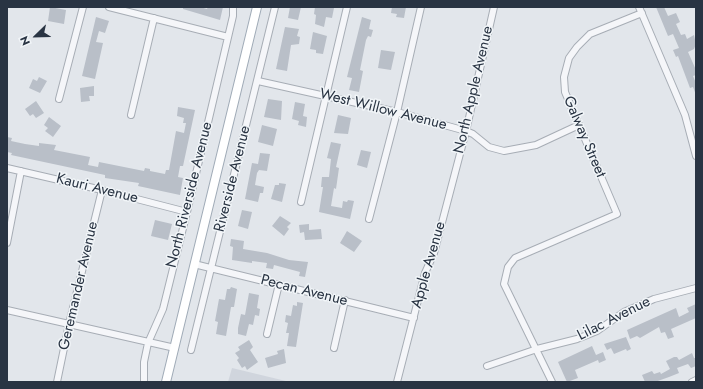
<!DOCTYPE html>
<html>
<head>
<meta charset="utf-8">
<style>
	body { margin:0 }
	#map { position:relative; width:703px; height:389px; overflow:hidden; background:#e2e6eb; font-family:Jost,sans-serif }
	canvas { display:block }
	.frame { position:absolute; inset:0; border:8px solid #293443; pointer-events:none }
	.north { position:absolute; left:16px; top:16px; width:40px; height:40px; -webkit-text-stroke:3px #f1f5f8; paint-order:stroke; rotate:247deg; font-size:11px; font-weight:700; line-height:16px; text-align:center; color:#293443 }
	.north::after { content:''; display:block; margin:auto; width:14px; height:18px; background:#293443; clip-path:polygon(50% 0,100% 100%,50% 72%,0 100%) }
</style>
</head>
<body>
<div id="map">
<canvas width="703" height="389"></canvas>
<div class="frame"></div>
<div class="north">N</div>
</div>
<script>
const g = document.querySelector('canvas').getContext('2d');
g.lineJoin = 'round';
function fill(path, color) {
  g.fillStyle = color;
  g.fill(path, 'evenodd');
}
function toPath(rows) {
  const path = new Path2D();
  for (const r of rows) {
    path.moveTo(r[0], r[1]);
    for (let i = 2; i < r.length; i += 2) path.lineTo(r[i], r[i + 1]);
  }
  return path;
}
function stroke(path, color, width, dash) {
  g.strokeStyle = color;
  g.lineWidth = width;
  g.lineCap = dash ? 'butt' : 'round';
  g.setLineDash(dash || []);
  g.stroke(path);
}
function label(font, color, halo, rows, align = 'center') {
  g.font = font + ' Jost,sans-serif';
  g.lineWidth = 3;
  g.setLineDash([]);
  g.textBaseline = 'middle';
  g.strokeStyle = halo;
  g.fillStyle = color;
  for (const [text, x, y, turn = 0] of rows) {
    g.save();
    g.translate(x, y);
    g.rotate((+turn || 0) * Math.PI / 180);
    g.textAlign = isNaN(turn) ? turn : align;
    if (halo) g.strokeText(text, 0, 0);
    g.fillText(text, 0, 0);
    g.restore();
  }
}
fill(toPath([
	[232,368,290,382,228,382]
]), '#d0d5dd');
fill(toPath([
	[50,7,66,10,64,24,48,21],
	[183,7,200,7,207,9,208,7,223,7,220,20,183,9],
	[290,7,301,7,298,20,288,18],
	[315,7,334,8,332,18,326,17,324,27,315,24,316,15,314,14],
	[392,7,406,7,404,18,396,17,397,14,391,13],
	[656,7,664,7,668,16,676,13,680,22,676,24,681,35,685,34,687,39,694,35,696,44,694,49,688,52,696,70,696,75,693,76,696,83,696,95,693,87,690,88,678,56,676,57,673,50,679,48,673,34,668,36],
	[96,17,109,21,105,33,99,31,96,42,103,43,95,79,82,76],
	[362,17,371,20,369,29,373,30,371,37,368,36,366,40,360,70,363,71,359,92,349,90,352,78,347,77],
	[285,27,299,29,297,36,300,37,299,44,291,45,287,71,276,69],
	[313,32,327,36,323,54,316,53,316,50,310,49],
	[381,50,395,52,391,70,378,68],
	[39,77,47,81,40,93,29,88,33,79,37,81],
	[94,86,94,96,89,96,90,101,81,102,80,88],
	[268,99,282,101,281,120,264,117],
	[36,101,44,113,36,118,33,114,30,116,25,109],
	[295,102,305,104,303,116,307,117,306,127,298,125,299,121,292,119],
	[178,107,195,110,183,166,180,166,178,177,183,178,180,195,138,186,139,183,105,178,105,175,11,155,12,153,7,152,7,137,12,138,11,141,25,144,39,146,39,143,56,145,54,150,90,157,88,165,98,167,99,162,144,171,145,168,150,169,150,171,165,174,166,170,169,170,176,131,184,133,186,123,183,123,184,118,177,116],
	[338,115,351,118,348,134,334,133],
	[49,117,61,126,53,137,45,131,48,128,44,125],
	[262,125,277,129,273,146,258,142],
	[331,142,341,144,336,167,339,168,336,189,334,188,331,206,342,208,343,201,347,202,348,200,354,201,350,219,319,212,323,187,321,187,322,177,329,177,331,159,327,158],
	[361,150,371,152,367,168,357,165],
	[260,153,270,154,267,171,259,170,257,173,255,185,264,187,263,193,260,193,258,202,245,199,252,163,258,164],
	[279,183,286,184,282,202,271,199,275,185,279,185],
	[242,210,252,212,248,229,238,226],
	[280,216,291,223,287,227,289,229,284,236,272,226],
	[155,220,172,224,168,240,151,236],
	[309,224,309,230,321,229,322,239,305,240,304,232,300,233,299,225],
	[347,231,362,241,354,252,340,243],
	[231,239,244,241,243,249,267,253,289,260,308,262,305,277,299,276,300,272,274,265,273,269,266,268,267,263,252,261,252,263,232,260,233,247,230,246],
	[231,287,237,289,234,307,231,307,226,336,216,334,218,322,215,321,219,299,225,300,227,289,230,289],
	[249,293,259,295,257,308,260,309,259,316,255,315,253,325,249,324,246,336,238,334,238,328,241,314,245,315],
	[297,302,303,303,296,347,287,346,289,333,286,333,288,323,285,322,286,315,291,316,293,305,297,306],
	[696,304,696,318,671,329,674,337,668,339,665,332,661,333,659,327,640,338,637,336,630,339,627,330,676,308,679,317,689,312,687,308],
	[626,337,631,349,627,351,626,349,614,354,611,348,607,350,604,344],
	[249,340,253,347,250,350,258,362,247,370,245,366,242,368,237,360,239,358,235,353,240,350,238,347],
	[592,346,596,355,603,352,606,360,599,363,598,360,575,370,578,378,567,382,558,362],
	[284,349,286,363,268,368,265,358,278,354,277,351],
	[692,353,694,358,696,358,696,366,691,368,688,364,677,368,679,373,669,377,655,382,645,382,642,375,652,371,654,374,660,372,661,374,670,369,666,361,674,357,677,357,679,360]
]), '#b9bfc8');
const minor = toPath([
	[109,7,228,37],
	[639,7,685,115,696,156],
	[258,81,397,112,466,131,473,134,489,147,504,151,536,145,579,125],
	[59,99,83,7],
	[131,115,154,18],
	[7,168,102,190,187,212],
	[301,202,347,7],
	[369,219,397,112,421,7],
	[7,243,21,171],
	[194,264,414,318],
	[7,310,175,348],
	[267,334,279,284],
	[334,348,345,300],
	[191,350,275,7],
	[487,366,537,349,577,339,597,331,624,312,654,299,696,288],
	[57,382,69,324,102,190],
	[144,382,144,362,148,343,163,309,187,212,233,16,233,7],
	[397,382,425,273,434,253,466,131,494,7],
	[552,382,504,284,508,267,515,258,617,214,565,92,564,77,569,58,577,47,590,34,642,13],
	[692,382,696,380]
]);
const major = toPath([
	[166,382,257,7]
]);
stroke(minor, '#a7adb5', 8);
stroke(major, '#a0abb7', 10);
stroke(minor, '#f5f6f9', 6);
stroke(major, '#fff', 8);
label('15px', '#293443', '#f1f5f8', [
	["North Apple Avenue",474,90,-77],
	["West Willow Avenue",383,110,14],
	["Galway Street",584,137,67],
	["Riverside Avenue",233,179,-76],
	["Kauri Avenue",97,189,14],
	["North Riverside Avenue",190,195,-76],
	["Apple Avenue",429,265,-74],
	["Geremander Avenue",79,286,-77],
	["Pecan Avenue",304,291,14],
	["Lilac Avenue",614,319,-27]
]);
</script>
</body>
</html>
